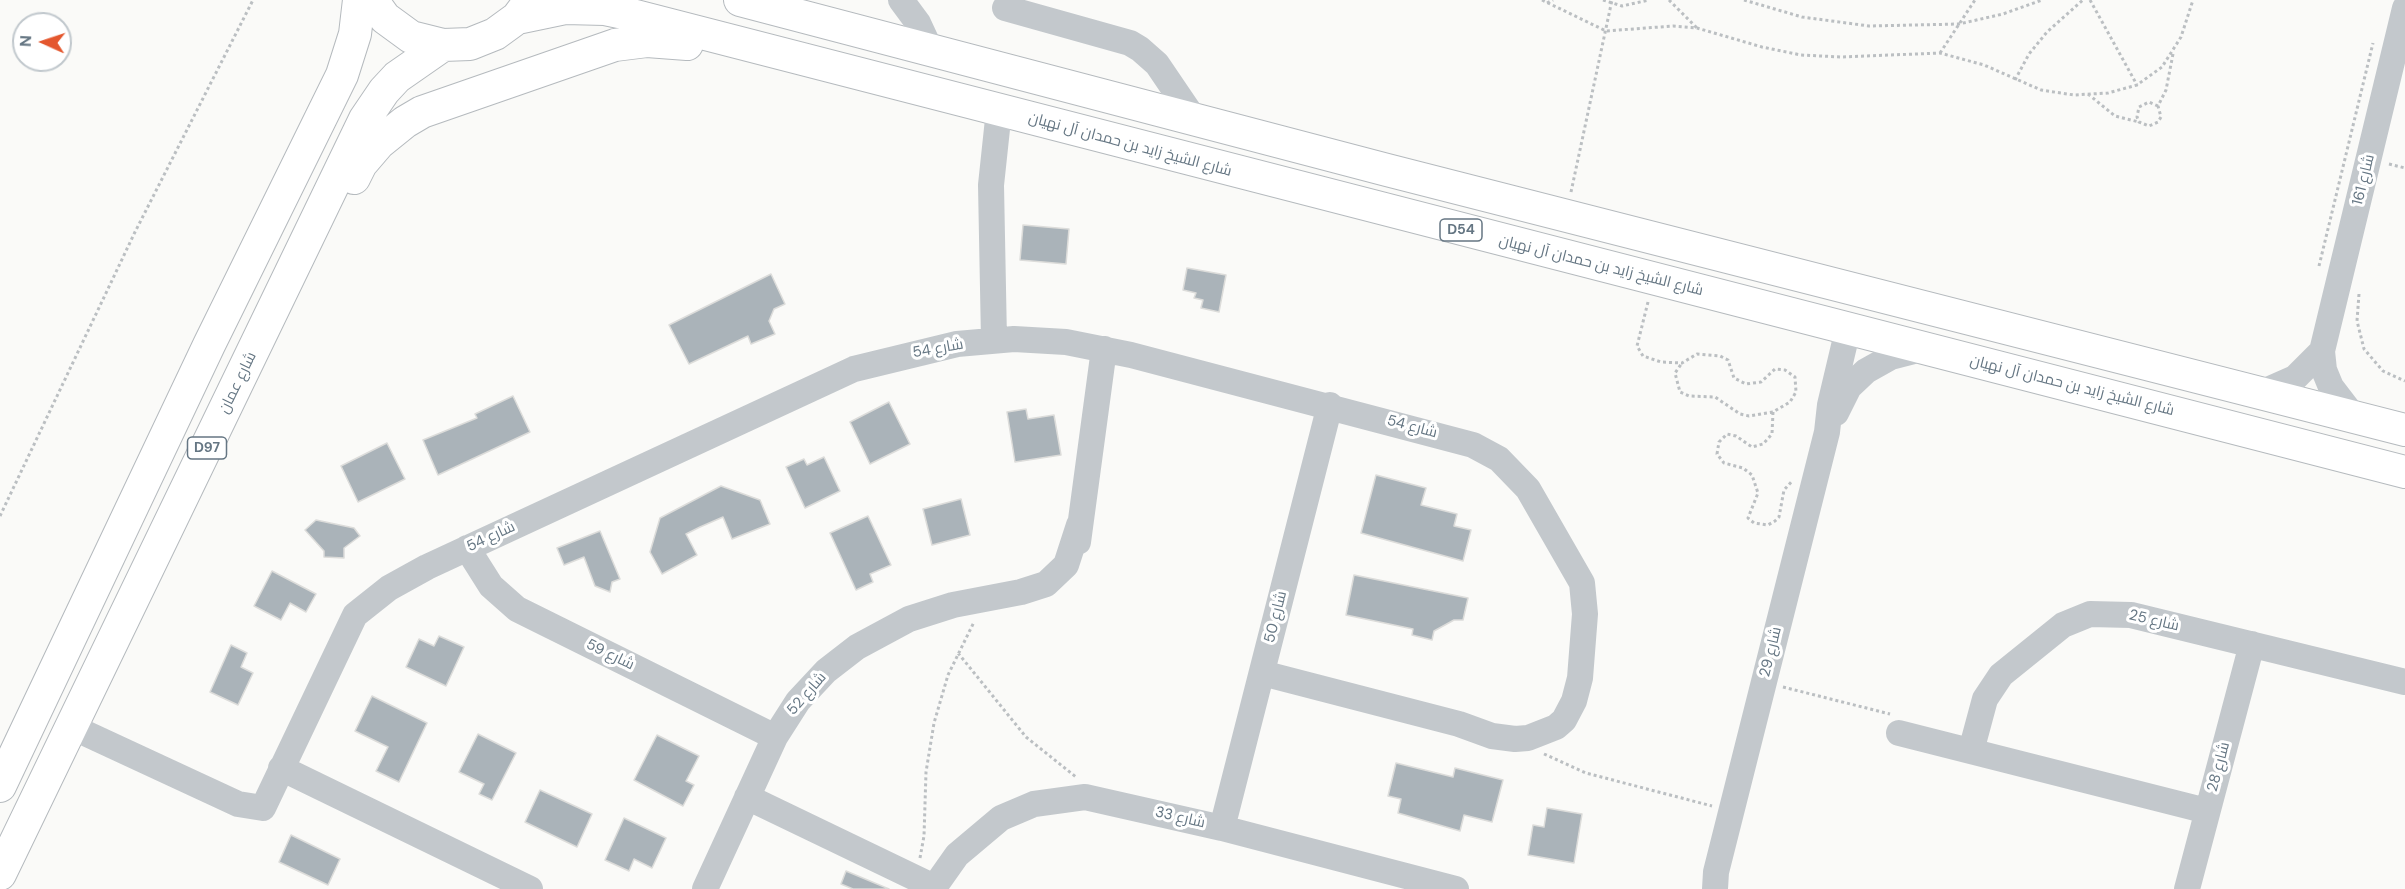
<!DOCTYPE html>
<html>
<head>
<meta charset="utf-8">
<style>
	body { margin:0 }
	#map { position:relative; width:2405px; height:889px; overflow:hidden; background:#fafaf8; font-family:"DM Sans",sans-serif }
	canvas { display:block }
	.north { position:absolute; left:12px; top:12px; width:60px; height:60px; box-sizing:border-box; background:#fff; border:2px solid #c1c8cd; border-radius:50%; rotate:273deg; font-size:16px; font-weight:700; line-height:24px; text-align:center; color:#657683 }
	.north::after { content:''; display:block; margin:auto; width:21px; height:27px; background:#e4572e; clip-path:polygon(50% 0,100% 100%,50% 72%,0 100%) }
</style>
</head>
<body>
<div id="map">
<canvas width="2405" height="889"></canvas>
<div class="north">N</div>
</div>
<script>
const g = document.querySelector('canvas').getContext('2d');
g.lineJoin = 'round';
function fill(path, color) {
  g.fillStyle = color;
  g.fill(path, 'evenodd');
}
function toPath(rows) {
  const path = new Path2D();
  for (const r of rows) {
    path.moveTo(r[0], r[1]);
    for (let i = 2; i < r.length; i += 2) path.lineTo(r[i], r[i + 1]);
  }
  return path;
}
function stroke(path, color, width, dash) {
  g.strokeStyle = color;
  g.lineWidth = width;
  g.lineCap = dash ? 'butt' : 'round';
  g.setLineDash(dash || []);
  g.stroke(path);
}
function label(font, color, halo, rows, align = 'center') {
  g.font = font + ' "DM Sans",Cairo,sans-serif';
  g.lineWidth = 6;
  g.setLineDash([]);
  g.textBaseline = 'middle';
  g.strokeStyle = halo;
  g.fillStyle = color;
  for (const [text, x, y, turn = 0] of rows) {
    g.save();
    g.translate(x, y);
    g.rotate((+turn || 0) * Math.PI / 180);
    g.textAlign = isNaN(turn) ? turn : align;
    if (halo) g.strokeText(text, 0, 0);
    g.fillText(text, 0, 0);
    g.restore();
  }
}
const building = toPath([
	[1023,225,1069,229,1066,264,1020,260,1023,225],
	[1187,268,1226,275,1219,312,1201,308,1203,300,1194,298,1196,293,1183,290,1187,268],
	[771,274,785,304,774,309,769,321,775,334,751,344,748,336,689,364,669,325,771,274],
	[513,396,530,432,438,475,423,440,477,418,475,414,513,396],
	[889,402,910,444,870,464,850,422,889,402],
	[1026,409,1028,419,1054,415,1061,455,1015,462,1007,412,1026,409],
	[387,443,405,479,358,502,341,466,387,443],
	[824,457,840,491,805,508,786,467,804,459,807,465,824,457],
	[1376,475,1426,488,1421,505,1457,514,1454,526,1471,530,1463,561,1361,533,1376,475],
	[721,486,760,500,770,524,732,539,723,517,700,527,686,534,697,555,662,574,650,552,660,518,721,486],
	[961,499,970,535,932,545,923,509,961,499],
	[868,516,891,565,870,574,873,582,856,590,830,533,868,516],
	[316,520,354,528,360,536,344,548,344,558,324,557,324,551,305,530,316,520],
	[600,531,620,579,612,582,610,592,595,586,584,557,564,565,557,548,600,531],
	[272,571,316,594,306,612,290,603,281,620,254,606,272,571],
	[1354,575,1468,598,1463,620,1454,620,1434,631,1432,640,1412,635,1413,629,1346,615,1354,575],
	[439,636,464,647,446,686,406,667,419,639,434,646,439,636],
	[231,645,247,653,241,667,253,673,238,705,210,692,231,645],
	[372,696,427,723,399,782,376,771,388,747,355,731,372,696],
	[478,734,516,753,492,800,479,794,484,784,459,772,478,734],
	[657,735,699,756,686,781,694,785,683,806,634,780,657,735],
	[1396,763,1453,777,1455,768,1503,780,1492,822,1464,815,1460,831,1398,813,1401,799,1388,796,1396,763],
	[540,790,592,814,577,847,525,822,540,790],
	[1547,808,1582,814,1574,863,1528,855,1533,825,1544,827,1547,808],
	[624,818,666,838,652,868,634,859,629,871,605,860,624,818],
	[291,835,340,859,328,885,279,862,291,835],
	[846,871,889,889,853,889,841,884,846,871]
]);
fill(building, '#aab3b9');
stroke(building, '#dcdcda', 1.5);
const major = toPath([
	[372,0,385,18,411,37,443,45,470,44,495,34,517,18,529,2],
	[740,0,1387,170,2405,430],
	[517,18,565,8,605,9,624,13,2405,472],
	[354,178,361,164,379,143,405,122,422,112,615,45,647,41,687,44],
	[0,786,209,345,342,75,355,34,359,0],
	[0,874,365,119,384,91,397,77,443,45]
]);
stroke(major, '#b5babe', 34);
stroke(toPath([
	[1542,0,1606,31,1673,26,1697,28,1762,47,1801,55,1841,57,1940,53,1984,65,2041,90,2074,95,2108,93,2137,85,2162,67,2181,37,2193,0],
	[1603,0,1622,6,1649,0],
	[1669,0,1697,28],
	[1744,0,1802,17,1869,26,1959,24,2003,14,2042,0],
	[2090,0,2137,85],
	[1547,3,1553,0],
	[1940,53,1975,0],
	[2015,80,2029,54,2047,32,2083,0],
	[2088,94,2115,116,2139,122],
	[2158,106,2149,102,2139,107,2137,117,2139,122,2149,126,2158,122,2161,117,2158,106,2166,90,2173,54],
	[2389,164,2405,168],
	[1571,192,1612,0],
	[2319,266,2373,43],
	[2359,294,2357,321,2364,349,2383,371,2405,381],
	[1648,302,1637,346,1643,356,1661,362,1682,363,1697,354,1720,356,1728,360,1734,378,1746,384,1761,382,1775,369,1785,370,1795,377,1796,392,1790,402,1773,412,1749,416,1740,414,1715,397,1689,396,1680,392,1675,373,1682,363],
	[1773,412,1772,434,1763,444,1752,447,1736,436,1727,434,1719,442,1717,454,1724,463,1743,468,1752,475,1758,493,1748,518,1754,523,1768,525,1775,521,1779,517,1784,490,1793,480],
	[0,516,135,232,253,0],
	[958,653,1026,737,1076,777],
	[1783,687,1890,714],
	[1544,754,1586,773,1712,806],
	[920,858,924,836,926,772,934,723,948,675,974,622]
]), '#bbbfc2', 3, [3, 3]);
stroke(toPath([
	[901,0,918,23,931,51],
	[1005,8,1130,43,1140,49,1157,64,1195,120],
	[994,340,991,185,999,110],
	[2261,393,2295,378,2322,351],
	[1836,413,1849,387,1866,371,1891,357,1926,348],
	[2354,417,2331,387,2324,370,2322,351,2405,8],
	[1078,542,1104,349],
	[467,548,491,586,517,609,775,737],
	[72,727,238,804,263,808,355,615,389,588,427,567,854,369,957,344,1014,339,1066,342,1131,355,1473,445,1499,459,1528,489,1582,583,1585,614,1580,678,1574,701,1564,720,1556,727,1528,738,1515,739,1492,736,1459,724,1262,673],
	[1899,733,2207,811],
	[1971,751,1985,699,2001,675,2063,625,2090,614,2131,615,2405,682],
	[281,768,530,889],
	[747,797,934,887],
	[1222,828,1330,405],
	[705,889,775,737,798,701,826,671,857,647,909,619,953,605,1021,592,1046,584,1066,565,1079,525],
	[933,889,957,855,1001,818,1034,804,1085,797,1222,828,1456,889],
	[1715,889,1716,872,1827,432,1830,405,1848,329],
	[2187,889,2252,644]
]), '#c3c8cc', 26);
stroke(major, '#fff', 32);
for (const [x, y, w] of [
	[1461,230,42],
	[207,448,39]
]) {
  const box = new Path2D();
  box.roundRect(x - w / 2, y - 11, w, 22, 4.5);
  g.fillStyle = '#fff';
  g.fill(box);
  stroke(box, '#657683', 1.5);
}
label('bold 14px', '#657683', null, [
	["D54",1461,230],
	["D97",207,448]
]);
label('15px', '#657683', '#fff', [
	["شارع الشيخ زايد بن حمدان آل نهيان",1130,145,15],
	["شارع 161",2364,180,-76],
	["شارع الشيخ زايد بن حمدان آل نهيان",1601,266,14],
	["شارع 54",938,349,-10],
	["شارع عمان",238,383,-64],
	["شارع الشيخ زايد بن حمدان آل نهيان",2072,386,14],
	["شارع 54",1412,427,15],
	["شارع 54",491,537,-25],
	["شارع 50",1276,617,-76],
	["شارع 25",2154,621,13],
	["شارع 29",1771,652,-76],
	["شارع 59",610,655,26],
	["شارع 52",807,694,-49],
	["شارع 28",2219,767,-75],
	["شارع 33",1180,818,13]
]);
</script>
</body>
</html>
